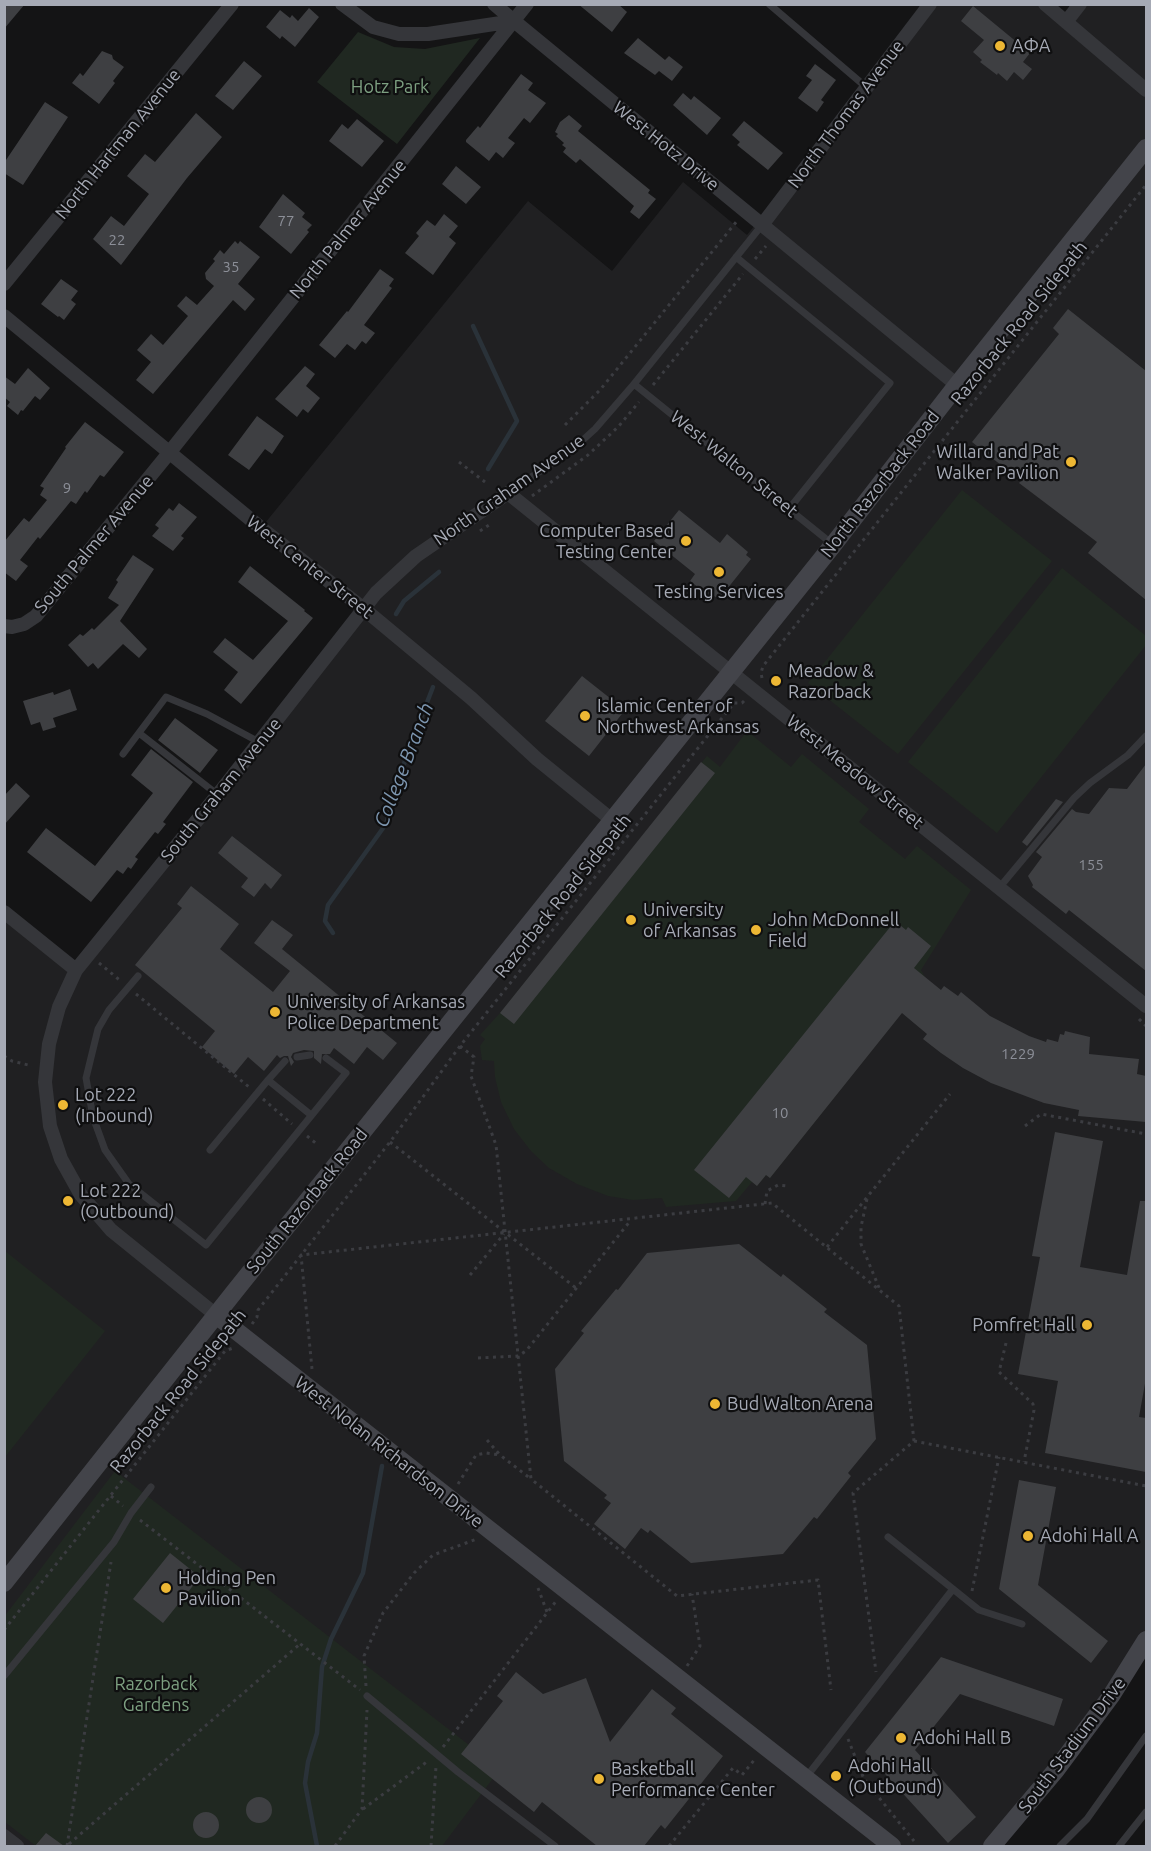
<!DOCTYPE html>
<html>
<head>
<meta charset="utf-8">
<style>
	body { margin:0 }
	#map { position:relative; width:1151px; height:1851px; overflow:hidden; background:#141415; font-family:Ubuntu,sans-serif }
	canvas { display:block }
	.frame { position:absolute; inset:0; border:6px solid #a6aab5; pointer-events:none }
</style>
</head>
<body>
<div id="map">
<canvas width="1151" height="1851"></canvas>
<div class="frame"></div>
</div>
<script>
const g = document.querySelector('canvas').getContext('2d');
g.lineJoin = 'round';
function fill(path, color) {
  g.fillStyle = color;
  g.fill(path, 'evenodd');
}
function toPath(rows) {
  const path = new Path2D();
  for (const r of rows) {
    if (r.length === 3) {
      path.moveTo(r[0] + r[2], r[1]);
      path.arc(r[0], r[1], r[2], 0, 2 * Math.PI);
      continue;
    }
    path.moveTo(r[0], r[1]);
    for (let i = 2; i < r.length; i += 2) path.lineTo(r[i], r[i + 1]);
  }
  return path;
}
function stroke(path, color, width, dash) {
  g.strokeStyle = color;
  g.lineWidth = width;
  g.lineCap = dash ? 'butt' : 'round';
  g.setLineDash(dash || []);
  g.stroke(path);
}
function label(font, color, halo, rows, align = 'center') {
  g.font = font + ' Ubuntu,sans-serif';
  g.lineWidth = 4.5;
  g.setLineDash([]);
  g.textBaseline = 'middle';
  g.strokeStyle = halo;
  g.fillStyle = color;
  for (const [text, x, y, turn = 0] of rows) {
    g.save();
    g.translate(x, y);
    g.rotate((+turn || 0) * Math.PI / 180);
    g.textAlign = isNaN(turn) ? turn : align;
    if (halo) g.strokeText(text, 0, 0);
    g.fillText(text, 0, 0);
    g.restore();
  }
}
fill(toPath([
	[930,5,1045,5,1066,22,1080,5,1146,5,1146,1640,992,1846,5,1846,4,912,75,969,364,610,261,528,528,201,612,271,683,182,747,235]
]), '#202022');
fill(toPath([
	[358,32,394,47,425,49,480,38,397,144,317,82],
	[962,490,1052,561,898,754,808,683],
	[1062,568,1146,636,1146,645,997,833,908,762],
	[747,731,791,767,802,754,869,809,859,822,905,859,917,846,971,890,921,970,925,977,919,991,770,1178,766,1175,757,1186,752,1182,736,1201,666,1207,662,1198,633,1200,608,1196,577,1184,549,1168,531,1151,514,1129,501,1102,495,1077,494,1061,482,1060,480,1046,485,1039,480,1035,500,1013,707,756,720,767],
	[5,1251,105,1331,5,1457],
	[115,1471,500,1769,442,1846,36,1846,5,1822,4,1617]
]), '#202821');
stroke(toPath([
	[473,326,517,421,488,469],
	[396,614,404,601,439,572],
	[333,933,325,921,328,905,386,824,407,754,433,687],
	[317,1846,305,1783,308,1762,317,1733,322,1667,331,1639,363,1573,382,1466]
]), '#2a3239', 4.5);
fill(toPath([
	[4,4,25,4,4,29],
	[578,4,618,4,627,12,612,32],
	[973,6,1030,53,1023,62,1032,69,1023,80,1014,72,1007,81,998,73,997,75,980,62,982,60,973,52,984,40,961,21],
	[309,8,319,17,295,47,282,36,280,39,266,27,280,10,290,18,292,15,298,21],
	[638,38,665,60,669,56,683,67,672,81,659,71,655,75,624,53],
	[102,51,112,55,113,59,124,67,113,81,115,83,99,104,72,83,80,73,83,76],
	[244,61,262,76,233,110,215,96],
	[815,64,836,80,821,100,824,102,817,112,798,98,812,80,806,76],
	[521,74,533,83,528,90,546,103,530,123,524,118,508,138,515,143,503,158,496,152,489,161,466,142,466,140,478,126,480,128],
	[683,93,691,100,694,96,721,118,707,135,673,105],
	[45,102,68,117,23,185,4,173,4,163],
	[196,113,222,137,187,178,121,265,93,239,111,216,124,226,149,194,127,176,145,154,155,162],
	[569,115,582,126,578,131,650,190,648,193,656,199,639,219,630,212,634,206,580,159,576,163,563,152,566,148,562,145,564,143,556,136,558,134,555,132,560,122],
	[357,119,384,141,362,167,329,141,342,124,348,129],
	[744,121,783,153,768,170,737,145,740,142,732,135],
	[456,166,481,187,466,204,442,184],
	[283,194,305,213,302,217,312,225,307,230,309,232,291,254,259,227],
	[444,214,458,226,449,237,456,243,433,275,405,253,419,236,416,233,427,220,435,226],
	[235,241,238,244,240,241,260,257,238,284,255,299,245,311,233,300,153,394,136,380,151,362,137,350,151,334,163,345,188,316,177,306,186,296,197,305,214,286,206,279,205,273,215,261,213,259,220,250,224,254],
	[380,269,394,279,389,286,392,288,364,325,375,333,366,344,362,341,355,350,347,344,335,358,319,345,347,311,348,312],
	[61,279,78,291,71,300,76,304,64,320,59,316,58,317,41,304],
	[1068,309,1146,371,1146,600,1088,553,1097,542,1019,483,1021,481,972,442,1059,334,1053,328],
	[305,366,315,374,306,386,320,398,308,413,303,409,297,417,275,399],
	[28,368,50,388,40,400,35,396,23,411,21,410,18,415,7,406,10,402,4,397,4,376,15,384],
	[257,416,284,436,272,454,265,449,249,470,228,455],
	[85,422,124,452,104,477,100,475,87,493,85,491,76,504,71,501,40,539,38,537,20,560,28,566,16,581,4,572,4,542,24,518,29,522,47,500,40,495,44,488,40,486,66,448,65,447],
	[179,503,197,517,181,536,184,538,173,551,152,536,159,528,155,525,169,508,173,511],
	[679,510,720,543,727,534,748,552,746,555,751,559,719,599,714,596,712,598,690,581,695,574,654,541],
	[133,555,154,569,120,621,147,649,139,658,123,644,98,669,93,663,88,667,68,645,80,634,83,636,92,628,94,630,119,605,108,598,118,582,116,580],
	[250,566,305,610,304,611,313,618,241,704,224,690,238,672,213,652,225,638,253,660,288,621,238,582],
	[582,676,625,710,589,756,545,721],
	[70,689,77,710,53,718,56,727,43,731,40,722,31,725,23,701,53,692,54,695],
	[175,718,218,750,200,773,158,740],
	[151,749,193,782,163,822,166,824,158,834,155,832,135,857,138,859,131,869,128,867,123,874,117,870,91,902,27,852,46,828,95,866,153,793,131,775],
	[701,762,715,773,514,1024,500,1013],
	[1146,764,1146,971,1069,910,1066,914,1032,887,1033,885,1028,876,1042,857,1036,852,1072,809,1076,812,1089,814,1109,788,1127,789],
	[16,783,30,796,4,825,4,796],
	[1056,799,1063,802,1027,846,1022,842],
	[232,836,282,875,271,889,265,883,254,897,241,887,248,878,218,853],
	[191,886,239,924,220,949,273,992,290,971,254,943,272,920,293,935,282,949,397,1043,383,1060,367,1047,354,1064,334,1048,330,1054,322,1054,321,1064,314,1058,314,1051,304,1050,293,1053,291,1057,294,1062,291,1066,288,1056,284,1056,280,1058,277,1055,264,1071,248,1057,234,1074,202,1047,215,1031,135,965,182,908,177,904],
	[895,921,906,930,908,927,931,946,914,968,941,990,944,986,958,996,961,992,990,1016,1029,1036,1046,1042,1047,1039,1058,1042,1060,1034,1064,1035,1065,1031,1090,1037,1089,1054,1139,1059,1137,1074,1146,1076,1146,1122,1078,1116,1079,1110,1044,1103,991,1083,963,1068,941,1053,923,1039,927,1034,902,1013,770,1178,766,1175,757,1186,746,1177,729,1198,694,1170],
	[1055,1132,1103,1141,1080,1267,1127,1275,1140,1201,1146,1201,1146,1378,1139,1417,1146,1418,1146,1472,1045,1453,1058,1381,1018,1374,1040,1257,1032,1256],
	[739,1244,781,1277,783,1274,827,1309,824,1312,867,1345,876,1439,848,1473,851,1476,817,1519,814,1517,783,1554,691,1563,650,1530,648,1533,641,1528,625,1549,594,1524,611,1503,604,1498,607,1495,564,1461,555,1369,584,1333,581,1331,616,1289,618,1290,647,1253],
	[1019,1480,1056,1487,1038,1585,1108,1641,1091,1663,999,1589],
	[170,1553,200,1577,163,1623,133,1599],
	[941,1657,1063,1699,1054,1726,960,1694,915,1750,976,1817,948,1843,865,1752],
	[516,1672,543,1694,586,1678,610,1742,652,1689,676,1708,671,1714,723,1756,665,1829,661,1825,644,1846,597,1846,542,1802,534,1812,461,1754,503,1701,497,1696],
	[259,1810,13],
	[206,1825,13],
	[46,1833,64,1846,35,1846]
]), '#3e3f42');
stroke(toPath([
	[755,259,766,246],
	[653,385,743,274],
	[565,425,600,390,737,221],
	[459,462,485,482],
	[532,496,588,455,618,427,639,402],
	[480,531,492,523],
	[762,678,761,673,763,666,1146,185],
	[99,963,122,982],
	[136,994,249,1087],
	[1139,1019,1146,1026],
	[460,1046,474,1057,471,1076,496,1145,531,1479,677,1596,818,1580,831,1690],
	[4,1056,12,1061,32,1066],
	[263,1099,292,1124],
	[1025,1126,1041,1114,1146,1134],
	[307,1136,318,1145],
	[390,1142,576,1288],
	[867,1199,861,1227,861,1244,880,1290],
	[765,1204,767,1191,778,1185,788,1186],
	[827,1247,950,1094],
	[470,1275,504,1234],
	[252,1324,257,1317,258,1310,390,1142,460,1046,734,703,742,703,745,700],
	[1006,1343,999,1372,1033,1404,1034,1410,1024,1462],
	[478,1358,518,1356,526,1351,631,1220],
	[312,1369,301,1255,772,1203,899,1306,914,1441,853,1493,876,1672],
	[487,1440,500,1455,531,1479],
	[914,1441,1146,1486],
	[458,1484,476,1455,486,1453,500,1455],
	[111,1496,123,1506],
	[140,1520,360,1690],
	[538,1588,547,1612],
	[972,1591,999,1457],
	[4,1630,225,1351,233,1348],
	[687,1666,700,1646,692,1594],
	[366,1686,364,1656,383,1613,414,1573,433,1555,477,1539],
	[848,1739,864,1779,914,1841],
	[443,1747,557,1600],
	[363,1809,428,1761],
	[69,1844,300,1644],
	[67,1846,111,1562],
	[335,1846,362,1809,367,1710],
	[431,1846,436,1766],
	[669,1846,733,1768,742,1775,755,1759]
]), '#3b3c41', 3, [3, 4.5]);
stroke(toPath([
	[769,4,866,87],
	[736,257,890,383,789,509],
	[634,384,831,543],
	[508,493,574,448,595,429,634,384,762,225],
	[139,733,218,795],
	[123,754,166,697,207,714,259,742],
	[999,888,1074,798,1090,783,1128,755,1146,736],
	[138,976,109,1010,98,1029,86,1078,93,1117,105,1150,129,1184,206,1245,346,1073,326,1058],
	[297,1057,310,1055],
	[268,1080,285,1061],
	[210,1150,268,1080,311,1115],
	[953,1589,979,1610,1022,1624],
	[4,1676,114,1542,131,1513,151,1487],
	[367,1696,458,1772,555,1846],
	[807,1776,953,1589,888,1537],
	[1060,1846,1087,1819,1146,1736],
	[1119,1846,1146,1812]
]), '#35363a', 7);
stroke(toPath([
	[342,4,373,27,399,34,428,34,514,21,957,385],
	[494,4,514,21],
	[1045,4,1146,90],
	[1066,22,1080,4],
	[762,225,930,4],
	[4,284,232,4],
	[4,316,261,528,364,609,471,698,537,759,612,820],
	[4,626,12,627,24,624,36,616,169,453,527,4],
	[4,912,76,970],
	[216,1315,111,1230,81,1195,61,1159,50,1126,45,1082,49,1044,59,1007,76,970,224,787,376,593,416,556,508,493,1146,1006],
	[4,1836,17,1846]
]), '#35363a', 14);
stroke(toPath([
	[216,1315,892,1846],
	[4,1583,235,1291,833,545,957,385,1146,148],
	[992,1846,1056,1770,1111,1696,1146,1640]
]), '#43444a', 18);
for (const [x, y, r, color] of [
	[1000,46,6,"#edb734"],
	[1071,462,6,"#edb734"],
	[686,541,6,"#edb734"],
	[719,572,6,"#edb734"],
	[776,681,6,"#edb734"],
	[585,716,6,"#edb734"],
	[631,920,6,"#edb734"],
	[756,930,6,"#edb734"],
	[275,1012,6,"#edb734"],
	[63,1105,6,"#edb734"],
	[68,1201,6,"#edb734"],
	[1087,1325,6,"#edb734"],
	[715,1404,6,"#edb734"],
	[1028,1536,6,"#edb734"],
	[166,1588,6,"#edb734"],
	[901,1738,6,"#edb734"],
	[836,1776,6,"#edb734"],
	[599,1779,6,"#edb734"]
]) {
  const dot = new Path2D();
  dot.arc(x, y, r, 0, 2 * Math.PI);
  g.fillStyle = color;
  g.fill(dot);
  stroke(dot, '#0f0f10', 2);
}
label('15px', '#8c8f98', null, [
	["77",286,221],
	["22",117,240],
	["35",231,267],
	["9",67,488],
	["155",1091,865],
	["1229",1018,1054],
	["10",780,1113]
]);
label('18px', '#a6aab5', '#0f0f10', [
	["ΑΦΑ",1012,46],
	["Willard and Pat",1059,452,"right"],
	["Walker Pavilion",1059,473,"right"],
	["Computer Based",674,531,"right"],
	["Testing Center",674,552,"right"],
	["Testing Services",719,592,"center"],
	["Meadow &",788,671],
	["Razorback",788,692],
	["Islamic Center of",597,706],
	["Northwest Arkansas",597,727],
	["University",643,910],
	["of Arkansas",643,931],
	["John McDonnell",768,920],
	["Field",768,941],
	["University of Arkansas",287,1002],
	["Police Department",287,1023],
	["Lot 222",75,1095],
	["(Inbound)",75,1116],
	["Lot 222",80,1191],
	["(Outbound)",80,1212],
	["Pomfret Hall",1075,1325,"right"],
	["Bud Walton Arena",727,1404],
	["Adohi Hall A",1040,1536],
	["Holding Pen",178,1578],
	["Pavilion",178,1599],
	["Adohi Hall B",913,1738],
	["Adohi Hall",848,1766],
	["(Outbound)",848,1787],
	["Basketball",611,1769],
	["Performance Center",611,1790]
], 'left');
label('18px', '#7da081', '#0f0f10', [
	["Hotz Park",390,87],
	["Razorback",156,1684],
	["Gardens",156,1705]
]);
label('18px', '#a6aab5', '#0f0f10', [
	["North Thomas Avenue",846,114,-53],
	["North Hartman Avenue",118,144,-51],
	["West Hotz Drive",666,146,39],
	["North Palmer Avenue",348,229,-51],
	["Razorback Road Sidepath",1019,323,-51],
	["West Walton Street",734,464,39],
	["North Razorback Road",880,484,-52],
	["North Graham Avenue",509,490,-35],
	["South Palmer Avenue",94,544,-50],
	["West Center Street",310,567,38],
	["West Meadow Street",855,772,39],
	["South Graham Avenue",221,790,-51],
	["Razorback Road Sidepath",563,896,-51],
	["South Razorback Road",307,1201,-51],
	["Razorback Road Sidepath",178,1391,-51],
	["West Nolan Richardson Drive",389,1452,38],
	["South Stadium Drive",1072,1745,-53]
]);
label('italic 20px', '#7d96b0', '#0f0f10', [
	["College Branch",404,765,-69]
]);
</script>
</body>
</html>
